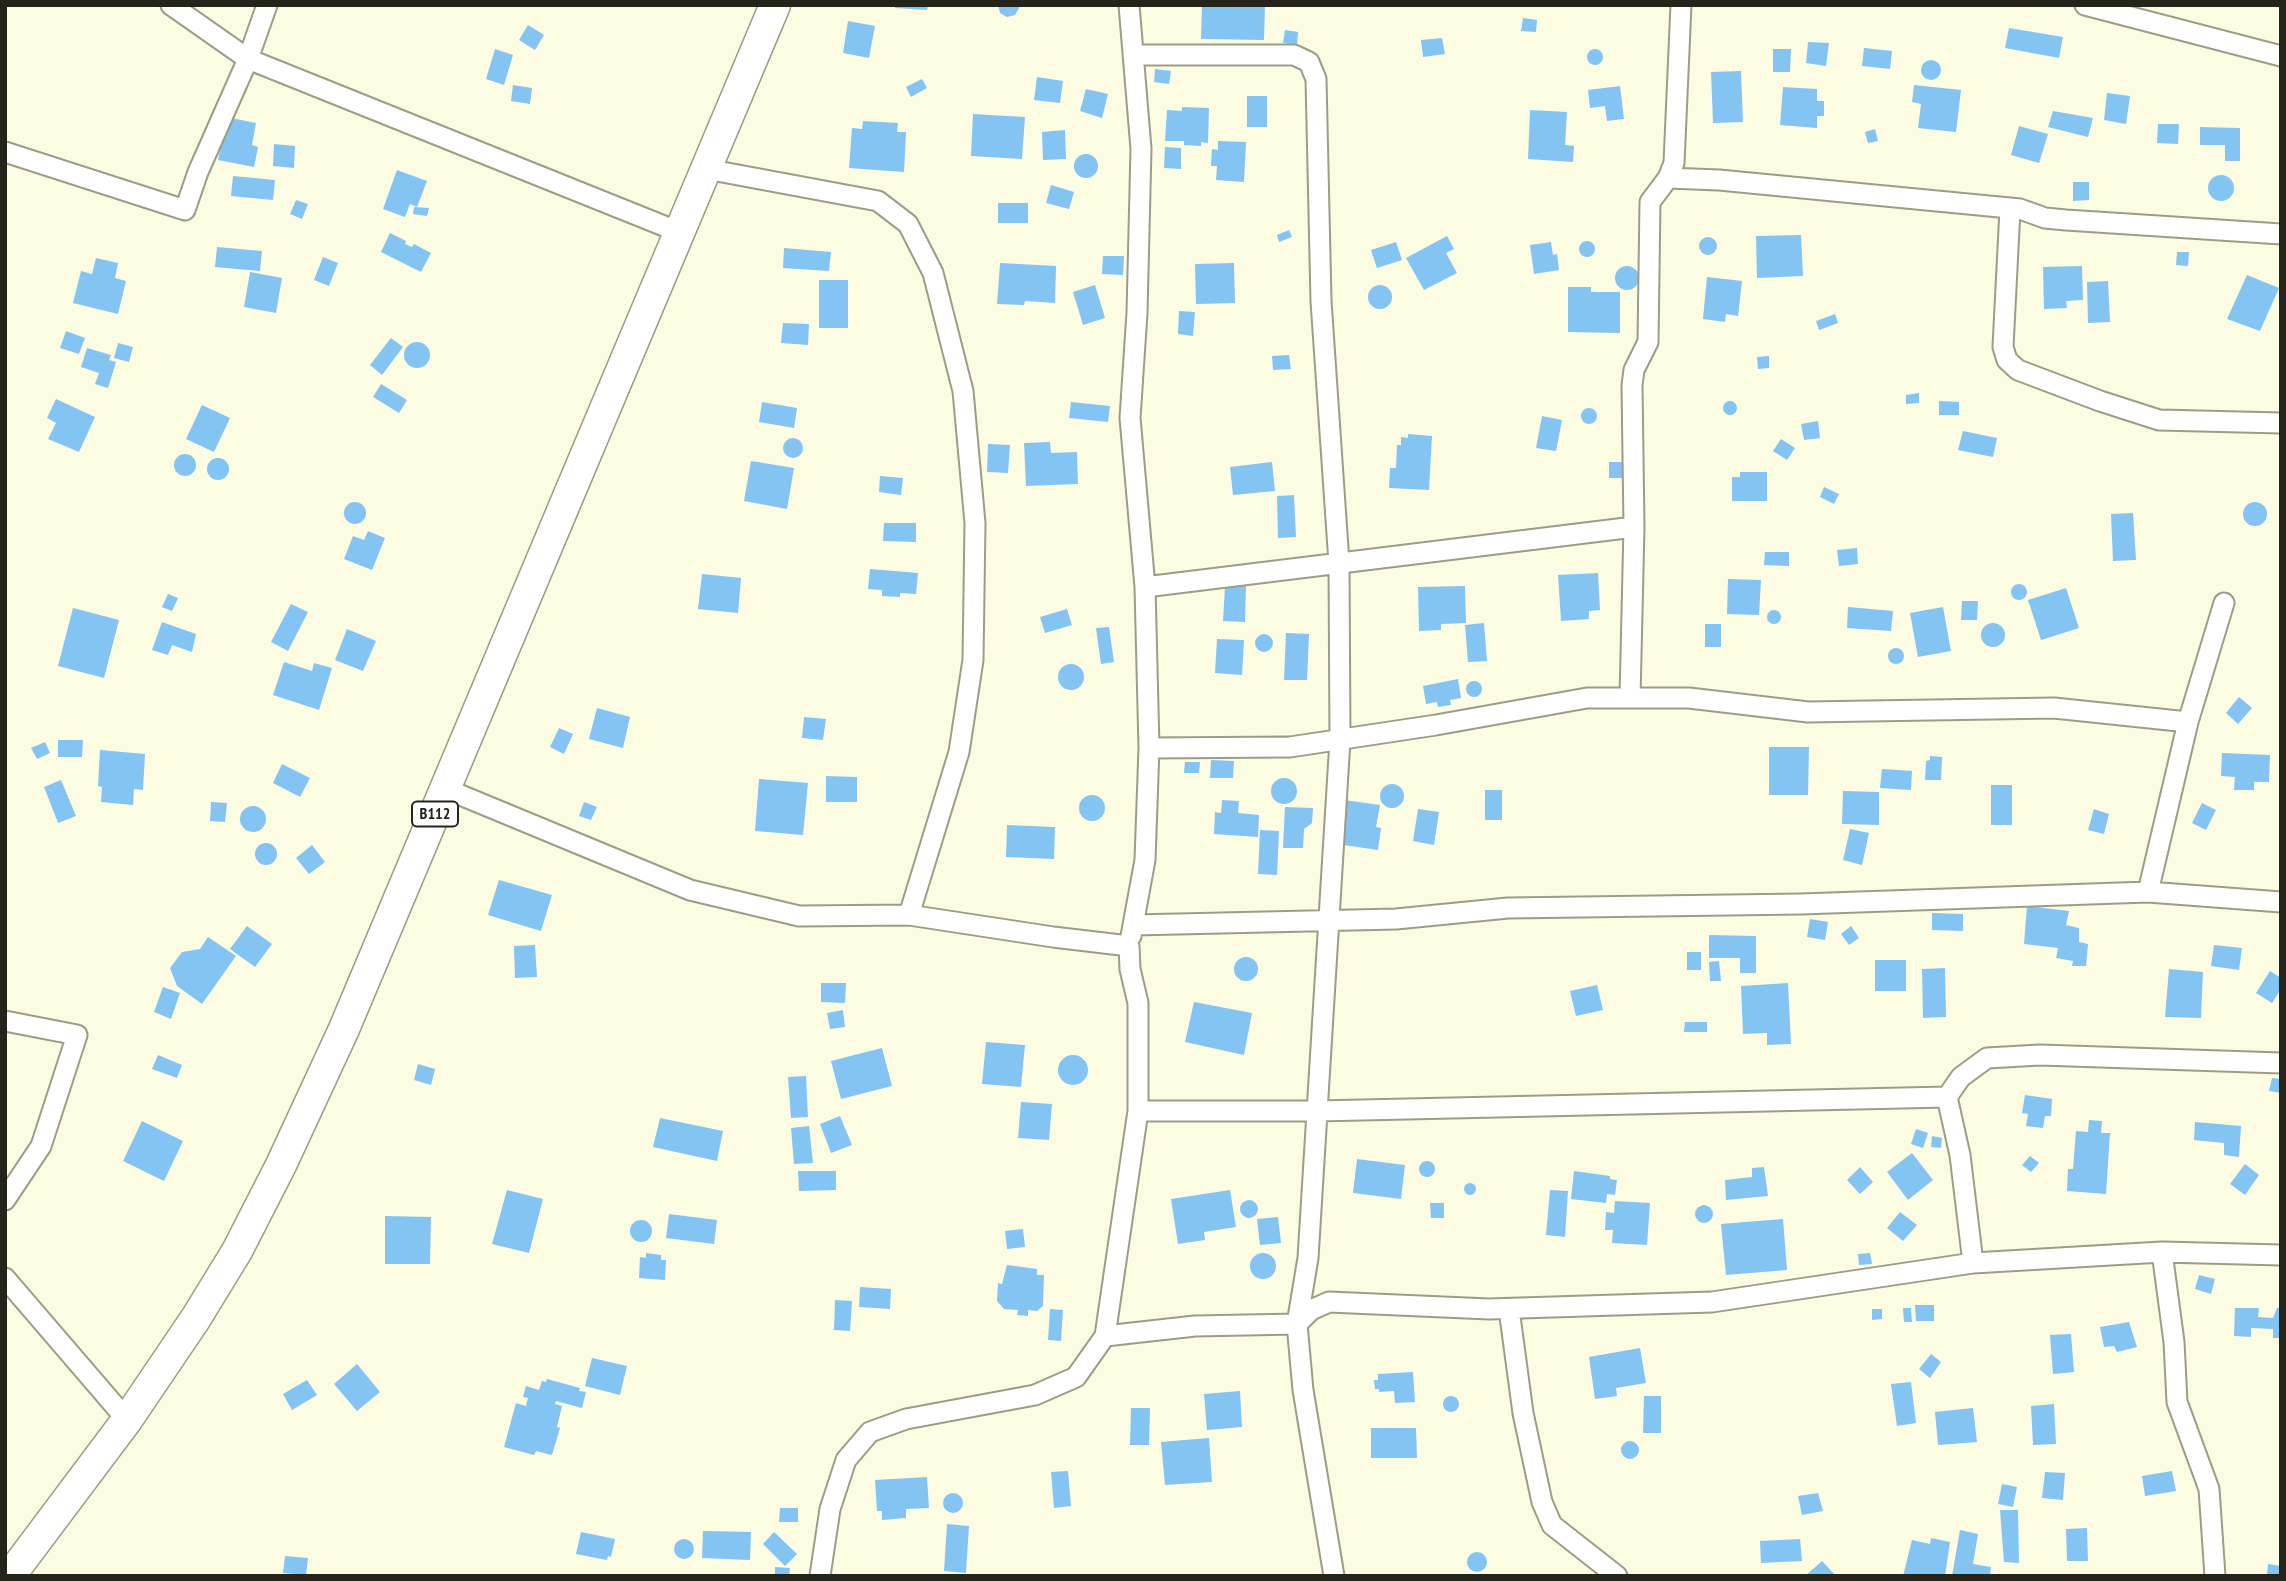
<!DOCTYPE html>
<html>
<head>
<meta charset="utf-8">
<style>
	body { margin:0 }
	#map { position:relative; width:2286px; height:1581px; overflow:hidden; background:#fcfce2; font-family:"PT Sans Narrow",sans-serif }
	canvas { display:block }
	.frame { position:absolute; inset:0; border:7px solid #24241a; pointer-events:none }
</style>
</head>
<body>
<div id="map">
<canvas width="2286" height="1581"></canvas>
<div class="frame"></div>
</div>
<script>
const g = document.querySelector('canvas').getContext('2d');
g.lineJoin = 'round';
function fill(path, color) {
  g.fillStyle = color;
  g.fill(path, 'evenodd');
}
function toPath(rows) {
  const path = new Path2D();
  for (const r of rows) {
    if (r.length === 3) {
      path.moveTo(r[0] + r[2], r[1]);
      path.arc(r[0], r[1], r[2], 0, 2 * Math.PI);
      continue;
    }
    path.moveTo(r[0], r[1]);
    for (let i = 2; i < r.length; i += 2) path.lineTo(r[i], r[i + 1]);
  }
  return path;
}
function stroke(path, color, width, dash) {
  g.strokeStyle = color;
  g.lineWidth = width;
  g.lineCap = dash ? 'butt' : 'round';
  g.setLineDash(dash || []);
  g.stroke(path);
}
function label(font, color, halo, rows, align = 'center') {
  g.font = font + ' "PT Sans Narrow",sans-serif';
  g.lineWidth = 6;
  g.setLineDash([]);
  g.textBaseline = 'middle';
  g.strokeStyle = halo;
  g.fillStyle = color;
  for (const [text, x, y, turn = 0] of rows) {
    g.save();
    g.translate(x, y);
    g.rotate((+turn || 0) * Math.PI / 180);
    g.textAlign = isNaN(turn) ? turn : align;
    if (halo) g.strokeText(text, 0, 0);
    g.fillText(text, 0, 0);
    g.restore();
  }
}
fill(toPath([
	[895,5,928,5,927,10,895,8],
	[998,5,1019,5,1019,8,1015,15,1007,17,1000,13],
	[1202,5,1265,5,1264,40,1201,39],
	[1523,18,1537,20,1536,32,1521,31],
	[848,21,875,26,869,58,843,53],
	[528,25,544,35,535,50,519,40],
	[2009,28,2063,37,2059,58,2005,48],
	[1285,30,1298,32,1297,45,1283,43],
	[1442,38,1445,54,1423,57,1421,40],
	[1808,42,1829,43,1826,66,1806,63],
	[1864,48,1892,51,1890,69,1862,66],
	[495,49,513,55,504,85,486,79],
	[1773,49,1791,49,1790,72,1773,72],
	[1595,57,8],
	[1931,70,10],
	[1155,69,1171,71,1169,84,1154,82],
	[1741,71,1743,122,1713,123,1711,72],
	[1037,77,1063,81,1060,103,1034,100],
	[922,79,927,88,911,97,906,87],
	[513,85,532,88,530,104,511,101],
	[1914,85,1961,90,1956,132,1918,128,1921,104,1912,102],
	[1620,86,1624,119,1607,121,1605,106,1590,108,1588,90],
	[1783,87,1817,89,1817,101,1824,101,1824,116,1817,116,1817,128,1780,125],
	[1086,89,1108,94,1102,118,1080,111],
	[2107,93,2130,96,2126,124,2104,120],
	[1247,96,1267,96,1267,127,1247,127],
	[1182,107,1209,108,1208,143,1201,142,1201,146,1184,145,1184,141,1165,141,1167,110,1182,111],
	[1530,110,1567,112,1565,145,1574,146,1573,162,1528,159],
	[2053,111,2093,118,2088,137,2048,127],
	[973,114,1025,117,1022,159,971,156],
	[226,117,256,123,252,145,258,147,254,167,218,160],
	[863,121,898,123,897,132,906,132,904,172,849,168,852,128,862,129],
	[2158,124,2179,124,2178,144,2157,143],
	[2019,126,2048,134,2039,163,2011,155],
	[2200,127,2240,128,2240,161,2225,161,2225,145,2200,145],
	[1875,129,1878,141,1868,143,1865,132],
	[1065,130,1066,159,1043,160,1042,132],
	[1218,141,1246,142,1244,182,1216,180,1217,166,1211,166,1212,149,1218,150],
	[274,144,295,146,294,168,273,166],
	[1165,147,1181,148,1181,169,1164,168],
	[1086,166,12],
	[397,170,427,181,417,207,410,204,405,217,383,209],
	[2221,188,13],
	[233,176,275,180,273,200,231,196],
	[2073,182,2089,182,2089,200,2073,201],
	[1051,185,1074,192,1069,209,1046,203],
	[296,200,308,204,302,219,290,214],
	[998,203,1028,203,1028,223,998,223],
	[414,207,429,208,427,216,413,214],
	[1289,230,1292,237,1279,242,1277,235],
	[390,233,406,241,405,244,412,247,414,244,431,253,421,272,381,252],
	[1801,235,1803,276,1757,278,1756,236],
	[1447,236,1454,249,1446,253,1457,273,1424,290,1406,258],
	[1708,246,9],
	[1587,249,8],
	[1396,242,1402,260,1377,268,1371,250],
	[1551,242,1553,255,1557,254,1559,270,1534,274,1530,245],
	[217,247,262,251,260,271,215,267],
	[784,248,831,252,829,271,783,268],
	[2177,252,2189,252,2188,266,2176,265],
	[1103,256,1124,256,1123,275,1102,274],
	[323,257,338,263,329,286,314,280],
	[96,258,118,263,115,278,126,281,118,314,73,303,81,271,92,274],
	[1000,263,1056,266,1055,303,1025,301,1024,305,997,304],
	[1234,263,1235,303,1196,304,1195,264],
	[1627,278,12],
	[2082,266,2083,300,2066,301,2067,308,2044,309,2043,267],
	[250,272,282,278,276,313,244,307],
	[2247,275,2279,288,2260,331,2227,319],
	[1707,277,1742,281,1738,316,1726,314,1725,322,1703,319],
	[819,280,848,280,848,328,819,328],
	[2108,281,2110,322,2088,323,2087,282],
	[1380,297,12],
	[1095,285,1105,318,1083,325,1073,292],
	[1568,287,1591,287,1591,292,1620,292,1620,333,1568,332],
	[1179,311,1195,312,1193,336,1178,334],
	[1835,314,1838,323,1819,330,1816,321],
	[783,323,809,324,808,345,781,343],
	[66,331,85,338,79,354,60,348],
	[391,338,403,347,382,375,370,365],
	[417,355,13],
	[118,343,133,347,129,362,114,358],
	[87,348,111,355,109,360,116,362,108,388,95,384,99,373,81,367],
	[1289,355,1291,369,1273,370,1272,356],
	[1769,356,1769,368,1758,369,1757,357],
	[381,384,407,400,399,413,373,397],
	[1919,393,1919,403,1906,404,1906,395],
	[56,399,95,417,79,452,48,439,56,423,47,418],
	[1730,408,7],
	[1939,401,1959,402,1959,415,1939,415],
	[762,402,797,408,794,428,759,422],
	[1071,402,1110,406,1108,422,1069,418],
	[202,405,230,418,214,452,186,439],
	[1589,416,8],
	[1542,416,1562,420,1556,451,1536,448],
	[1818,421,1820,438,1804,440,1801,424],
	[1963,431,1997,438,1993,457,1958,450],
	[1408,434,1432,436,1429,490,1389,488,1390,468,1396,468,1397,445,1401,445,1401,437,1408,438],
	[793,448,10],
	[1781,439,1795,448,1787,460,1773,451],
	[1050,442,1051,453,1077,452,1078,484,1026,486,1024,443],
	[988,444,1010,445,1008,473,987,472],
	[185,465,11],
	[218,469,11],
	[751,461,794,468,787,509,744,501],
	[1272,462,1275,491,1233,495,1230,467],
	[1609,462,1622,462,1622,478,1609,478],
	[1740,472,1767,472,1767,501,1732,501,1732,477,1740,477],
	[880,476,903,478,901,495,879,492],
	[1824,487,1839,494,1834,504,1820,497],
	[1294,495,1296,537,1278,538,1277,496],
	[355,513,11],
	[2255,514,12],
	[2133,513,2136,560,2113,561,2111,514],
	[884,523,916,523,916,542,883,541],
	[368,531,385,538,372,570,344,559,353,536,364,540],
	[1857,548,1858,564,1839,566,1837,550],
	[1765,552,1789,552,1789,566,1764,565],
	[870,569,918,573,916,594,900,593,900,597,882,596,882,590,868,589],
	[1598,573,1600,610,1589,611,1589,619,1561,621,1558,575],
	[702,574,741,578,738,613,698,609],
	[1728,579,1761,580,1759,615,1727,614],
	[2019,592,8],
	[1225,586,1246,586,1245,622,1223,621],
	[1465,586,1466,623,1441,624,1441,630,1419,631,1418,587],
	[2066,588,2079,628,2041,640,2028,600],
	[168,594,178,598,172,611,162,607],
	[1962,601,1978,601,1977,620,1961,620],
	[291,604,308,612,288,651,271,642],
	[1848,607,1893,611,1891,631,1847,628],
	[1943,607,1951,651,1918,657,1910,613],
	[73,608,119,620,104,678,58,666],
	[1067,609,1072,625,1045,633,1040,617],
	[1774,617,7],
	[162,622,196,634,192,652,172,645,168,655,152,650],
	[1484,623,1487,661,1468,662,1465,625],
	[1993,635,12],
	[1705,624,1721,624,1721,647,1705,647],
	[1109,627,1114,662,1101,664,1096,628],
	[347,629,376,641,363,671,335,660],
	[1286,633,1309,634,1307,680,1284,680],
	[1264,643,9],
	[1217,639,1244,640,1242,675,1215,673],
	[1896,656,8],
	[284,662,312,671,314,663,332,668,319,710,273,695],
	[1071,677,13],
	[1458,679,1461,698,1450,700,1451,705,1438,707,1437,702,1426,704,1423,686],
	[1474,689,8],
	[2239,697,2252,708,2238,724,2226,713],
	[597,708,630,717,623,748,589,739],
	[804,717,826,719,823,740,802,738],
	[559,728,573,734,564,754,550,747],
	[58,740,83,740,82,757,58,757],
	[45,742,50,753,37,759,31,748],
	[1769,747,1809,747,1808,795,1769,795],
	[100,750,145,754,143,790,134,789,133,805,101,802,102,787,98,786],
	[2222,753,2270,755,2269,782,2254,782,2254,790,2234,790,2235,777,2221,776],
	[1930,756,1942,757,1941,780,1925,780,1926,761,1930,760],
	[1211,760,1234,761,1233,778,1210,778],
	[1185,762,1200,762,1199,773,1184,773],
	[282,764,310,778,300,797,273,783],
	[1882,769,1912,771,1911,790,1880,788],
	[826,776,857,777,857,802,826,802],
	[1284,791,13],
	[759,779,808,783,803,835,755,831],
	[61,780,76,816,58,823,44,787],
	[1392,796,12],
	[1991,785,2012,785,2012,825,1991,825],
	[1485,790,1502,790,1502,820,1485,820],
	[1843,791,1879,792,1879,825,1842,824],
	[1092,808,13],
	[1222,800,1239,801,1238,813,1259,815,1258,837,1214,834,1215,812,1221,813],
	[1344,800,1380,805,1376,827,1381,828,1378,850,1337,844],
	[211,802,227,803,225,822,210,821],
	[584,802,597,807,591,820,579,816],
	[2202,803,2216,810,2206,830,2192,823],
	[253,819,13],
	[1285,807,1313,808,1312,823,1304,829,1303,848,1283,848],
	[1418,809,1439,812,1434,845,1413,841],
	[2094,809,2109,814,2104,834,2088,830],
	[1007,825,1055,827,1054,859,1006,857],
	[1850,829,1869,833,1862,865,1843,860],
	[1260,830,1279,831,1277,875,1258,874],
	[266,854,11],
	[312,845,325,862,309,874,296,858],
	[499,880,552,895,541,931,488,915],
	[2027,906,2069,911,2066,925,2079,928,2079,942,2088,944,2086,966,2072,966,2073,961,2056,958,2058,948,2024,944],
	[1932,913,1963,914,1963,931,1932,930],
	[1810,919,1828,922,1825,940,1807,937],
	[247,926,272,944,255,967,230,949],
	[1851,926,1859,938,1849,945,1841,934],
	[1709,935,1756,936,1756,973,1740,973,1740,958,1709,958],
	[208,937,236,956,202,1004,177,986,170,968,182,952,200,949],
	[535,945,537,977,515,978,514,946],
	[2214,945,2242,948,2239,970,2211,966],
	[1687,952,1701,952,1701,970,1687,970],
	[1246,969,12],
	[1875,960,1906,960,1906,991,1875,991],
	[1719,961,1721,981,1710,981,1709,962],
	[1945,968,1946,1017,1923,1018,1922,969],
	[2169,969,2203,972,2201,1018,2165,1017],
	[2270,971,2281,978,2281,989,2272,1003,2256,993],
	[821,983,846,983,845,1003,821,1002],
	[1788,983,1791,1044,1767,1045,1767,1033,1743,1034,1741,986],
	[1597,985,1603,1010,1576,1016,1570,991],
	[163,987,180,993,171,1019,154,1012],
	[1194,1002,1252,1013,1244,1055,1185,1042],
	[843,1010,845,1027,830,1029,827,1013],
	[1685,1022,1707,1022,1707,1032,1684,1032],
	[986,1042,1025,1045,1021,1087,982,1084],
	[882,1048,892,1086,841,1099,831,1061],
	[1073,1070,15],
	[158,1055,182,1065,177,1078,152,1069],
	[418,1064,435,1069,431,1085,414,1080],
	[806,1076,808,1117,791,1118,788,1077],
	[2272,1078,2281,1079,2281,1093,2269,1091],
	[2025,1095,2052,1099,2051,1116,2045,1116,2043,1128,2026,1126,2028,1114,2022,1113],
	[1021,1102,1052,1104,1049,1140,1018,1138],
	[840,1116,852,1145,831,1153,820,1124],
	[660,1118,723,1131,717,1161,653,1147],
	[2089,1120,2102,1121,2101,1133,2110,1133,2106,1194,2067,1191,2068,1169,2073,1169,2076,1131,2088,1132],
	[142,1121,183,1141,164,1181,123,1161],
	[2195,1122,2241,1126,2239,1157,2224,1155,2224,1143,2194,1140],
	[809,1126,813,1163,794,1164,791,1128],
	[1916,1129,1928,1133,1923,1148,1911,1144],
	[1932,1136,1942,1138,1941,1148,1931,1147],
	[1912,1153,1933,1180,1908,1200,1887,1172],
	[2030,1156,2039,1163,2031,1172,2022,1165],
	[1357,1159,1405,1165,1401,1199,1353,1193],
	[1427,1169,8],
	[2245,1164,2259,1175,2245,1195,2230,1184],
	[1764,1167,1768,1196,1726,1200,1725,1180,1752,1177,1752,1168],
	[1860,1167,1873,1182,1860,1194,1847,1180],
	[798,1171,836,1171,836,1190,799,1191],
	[1574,1171,1610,1176,1610,1179,1617,1180,1615,1195,1607,1194,1606,1203,1571,1199],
	[1470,1189,6],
	[507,1190,543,1199,529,1253,492,1244],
	[1230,1190,1236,1227,1204,1232,1205,1240,1178,1244,1171,1199],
	[1550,1190,1568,1191,1565,1237,1546,1235],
	[1249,1209,9],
	[1615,1201,1650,1203,1647,1245,1612,1243,1613,1230,1605,1230,1606,1212,1614,1213],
	[1430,1203,1444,1203,1444,1218,1431,1218],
	[1704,1214,9],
	[1900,1212,1917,1225,1903,1241,1887,1228],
	[669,1214,717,1220,714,1244,666,1238],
	[385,1216,431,1217,430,1264,385,1264],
	[1278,1217,1281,1243,1260,1245,1257,1219],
	[1783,1219,1787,1270,1726,1275,1721,1224],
	[641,1231,11],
	[1023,1229,1025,1247,1007,1249,1005,1231],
	[646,1253,661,1255,661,1260,666,1260,665,1280,639,1278,640,1257,646,1258],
	[1870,1253,1872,1264,1859,1265,1858,1254],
	[1263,1266,13],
	[1007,1265,1037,1269,1037,1275,1044,1275,1043,1306,1037,1311,1028,1310,1028,1316,1017,1315,1018,1310,1004,1309,997,1301,998,1283,1002,1284],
	[2199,1275,2215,1279,2211,1294,2195,1289],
	[860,1287,891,1289,890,1309,859,1307],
	[835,1300,852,1301,850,1331,834,1330],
	[1915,1305,1934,1305,1934,1321,1916,1321],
	[1903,1308,1911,1308,1912,1322,1904,1322],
	[2235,1308,2259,1308,2258,1317,2273,1318,2277,1308,2281,1308,2281,1338,2273,1338,2273,1329,2251,1328,2251,1337,2234,1336],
	[1050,1309,1063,1310,1061,1341,1048,1340],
	[1872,1309,1882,1309,1882,1319,1872,1320],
	[2129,1322,2137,1347,2117,1352,2114,1346,2104,1347,2100,1327],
	[2071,1334,2074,1372,2053,1374,2050,1335],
	[1640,1348,1646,1383,1616,1388,1617,1396,1595,1399,1589,1357],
	[1931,1354,1941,1362,1930,1378,1919,1369],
	[592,1358,627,1366,620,1395,585,1386],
	[357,1364,380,1392,357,1411,334,1384],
	[1413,1372,1415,1402,1395,1403,1394,1391,1379,1392,1379,1389,1375,1389,1374,1380,1378,1380,1378,1374],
	[547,1379,580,1388,579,1391,586,1392,582,1408,556,1401,555,1404,562,1406,557,1427,560,1428,552,1455,536,1451,534,1455,504,1447,516,1403,526,1406,528,1398,523,1397,526,1386,539,1390,542,1381,546,1382],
	[307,1380,317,1395,292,1410,283,1394],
	[1911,1382,1916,1423,1897,1426,1891,1384],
	[1240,1391,1242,1427,1207,1430,1204,1394],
	[1644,1396,1661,1396,1661,1433,1643,1433],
	[1451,1404,8],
	[2054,1404,2056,1444,2033,1445,2031,1406],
	[1131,1408,1150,1408,1149,1445,1130,1445],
	[1973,1408,1977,1442,1938,1445,1935,1412],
	[1371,1428,1416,1428,1417,1458,1371,1458],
	[1209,1438,1212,1482,1165,1485,1161,1442],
	[1630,1450,9],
	[1068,1471,1071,1506,1054,1508,1051,1472],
	[2172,1471,2176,1491,2145,1496,2142,1476],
	[2045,1472,2065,1473,2063,1500,2042,1498],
	[927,1477,929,1508,906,1509,906,1518,882,1520,882,1511,877,1511,875,1480],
	[2002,1484,2017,1487,2013,1507,1998,1504],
	[1818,1493,1823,1511,1802,1515,1798,1496],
	[953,1503,10],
	[780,1508,798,1508,798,1522,779,1522],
	[2000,1510,2018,1510,2019,1563,2004,1562],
	[947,1524,969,1526,966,1573,944,1571],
	[2087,1528,2088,1561,2067,1561,2066,1529],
	[1960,1530,1978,1534,1973,1564,1991,1567,1990,1576,1952,1576],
	[703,1531,751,1532,750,1560,702,1558],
	[581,1532,615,1539,611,1557,608,1556,607,1560,576,1554],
	[774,1532,797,1554,785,1566,763,1544],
	[1931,1538,1950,1542,1945,1576,1903,1576,1912,1540,1930,1544],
	[1800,1539,1802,1561,1761,1563,1760,1541],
	[684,1549,10],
	[1477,1562,10],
	[285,1556,308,1558,306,1575,283,1573],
	[1822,1561,1836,1576,1805,1576],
	[2268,1564,2281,1566,2281,1576,2267,1576],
	[775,1567,790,1568,789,1576,775,1576]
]), '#83c4f3');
const minor = toPath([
	[171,5,248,59,679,232],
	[1129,5,1141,149,1137,313,1130,418,1145,587,1149,748,1145,860,1131,936],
	[1681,5,1674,163,1668,178,1719,180,2020,209,2045,218,2066,220,2281,234],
	[2085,5,2281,56],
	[1134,55,1294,55,1309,62,1316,79,1321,301,1339,563,1340,740,1308,1258,1297,1324,1311,1310,1329,1302,1489,1309,1712,1302,1973,1263],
	[5,152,185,210,198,172,248,59,267,5],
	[706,169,878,201,908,224,933,273,963,391,975,523,973,660,959,752,909,915],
	[2010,209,2003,347,2007,360,2018,370,2100,401,2159,420,2281,423],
	[1145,587,1634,527],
	[1630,698,1634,527,1632,385,1634,370,1648,342,1650,202,1668,178],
	[1149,748,1290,747,1436,725,1587,698,1689,698,1808,712,2054,708,2188,722,2224,603],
	[446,789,690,890,799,916,909,915,1053,937,1129,946,1130,969,1138,1003,1138,1111,1317,1111,1947,1097,1960,1155,1973,1263,2162,1252,2174,1342,2177,1402,2209,1489,2215,1576],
	[2148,892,2188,722],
	[1134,925,1396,919,1508,908,1801,904,2148,892,2281,902],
	[5,1021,77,1035,41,1146,5,1200],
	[1947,1097,1961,1077,1987,1058,2040,1055,2281,1063],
	[1138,1111,1105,1336,1195,1326,1297,1324,1303,1390,1334,1576],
	[2162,1252,2281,1255],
	[5,1278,127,1420],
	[1509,1309,1523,1413,1542,1502,1552,1525,1617,1576],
	[820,1576,830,1509,846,1460,870,1432,906,1419,1035,1395,1076,1377,1105,1336]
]);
const primary = toPath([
	[10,1576,127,1420,196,1318,237,1251,281,1165,344,1029,775,5]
]);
stroke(minor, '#9d9d85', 23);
stroke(primary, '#9d9d85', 33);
stroke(minor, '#fff', 19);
stroke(primary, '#fff', 30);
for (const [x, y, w] of [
	[435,814,46]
]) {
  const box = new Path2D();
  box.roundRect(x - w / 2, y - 12.5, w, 25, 5);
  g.fillStyle = '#fff';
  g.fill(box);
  stroke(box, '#24241a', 2);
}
label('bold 16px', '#24241a', null, [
	["B112",435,814]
]);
</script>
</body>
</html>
